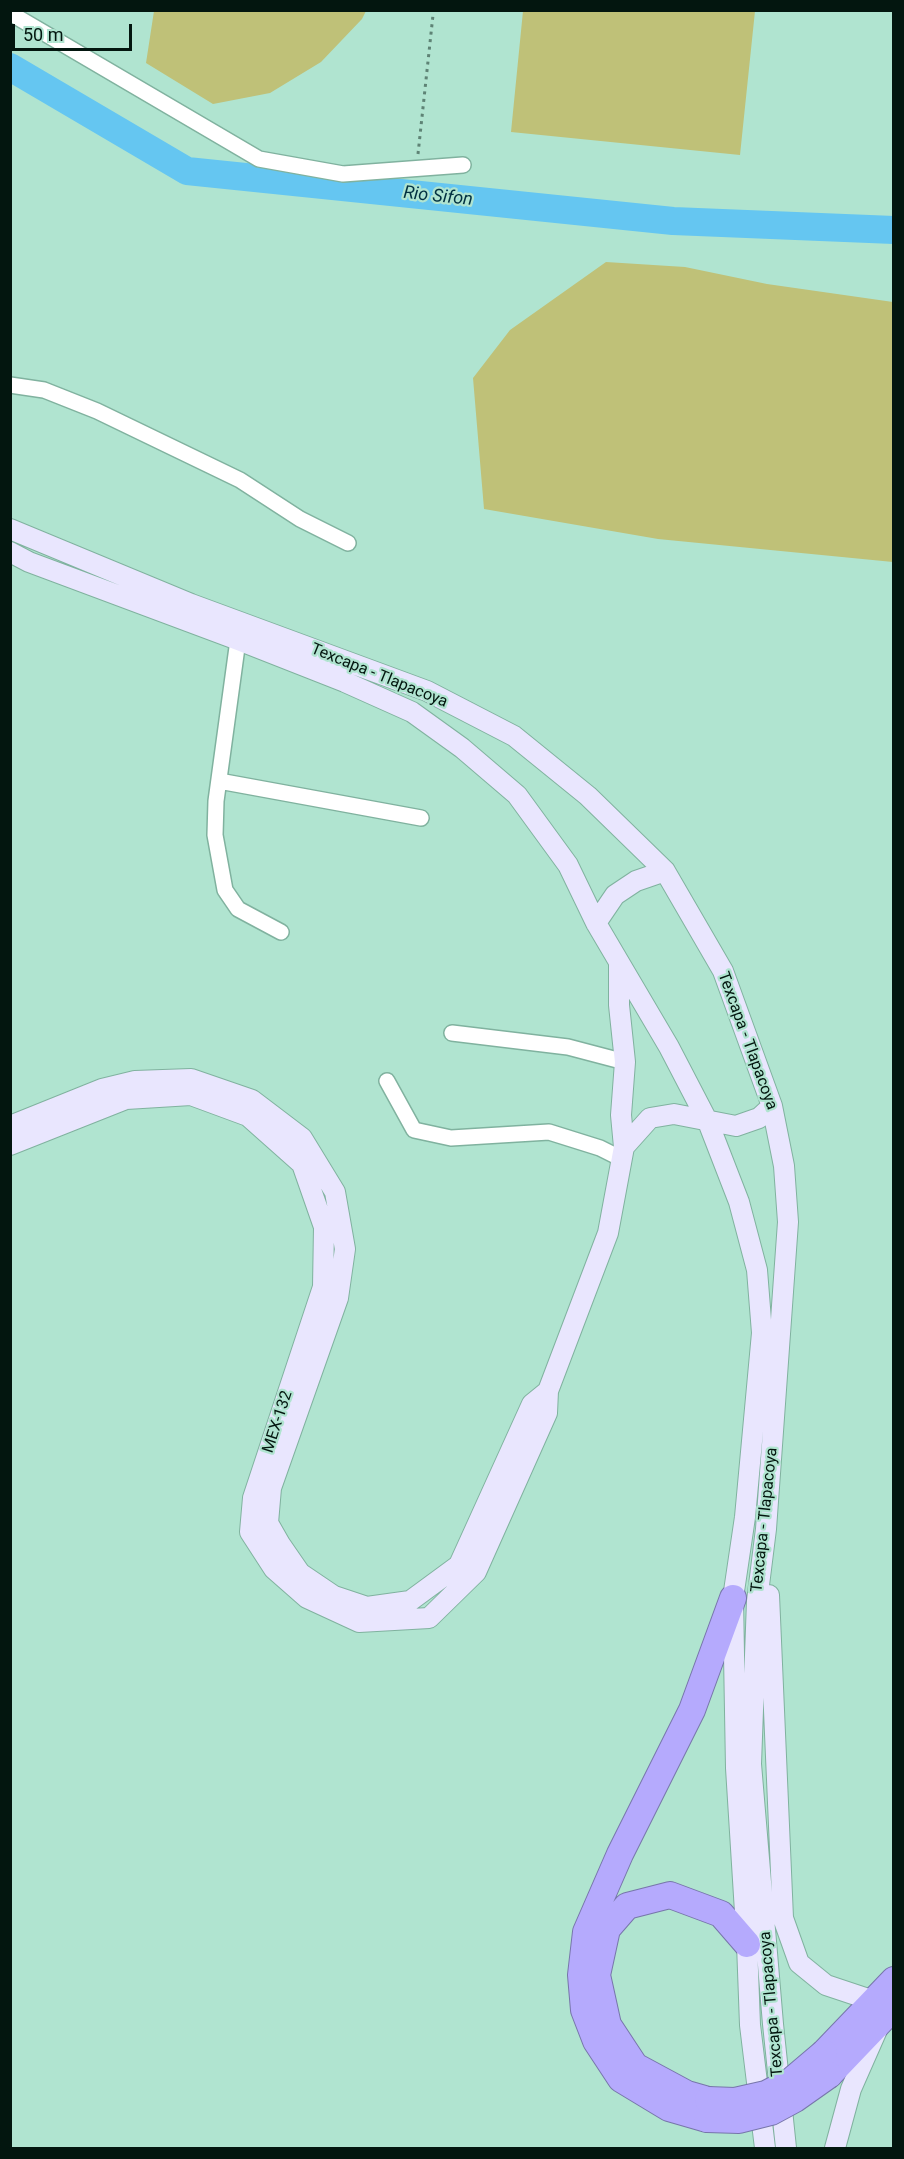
<!DOCTYPE html>
<html>
<head>
<meta charset="utf-8">
<style>
	body { margin:0 }
	#map { position:relative; width:904px; height:2159px; overflow:hidden; background:#b0e4d0; font-family:Roboto,sans-serif }
	canvas { display:block }
	.frame { position:absolute; inset:0; border:12px solid #03160f; pointer-events:none }
	.scale { position:absolute; left:12px; top:24px; width:120px; height:27px; box-sizing:border-box; border:3px solid #03160f; border-top:0; padding-left:8px; font-size:18px; line-height:21px; white-space:nowrap; color:#03160f; -webkit-text-stroke:4px #b0e4d0; paint-order:stroke }
</style>
</head>
<body>
<div id="map">
<canvas width="904" height="2159"></canvas>
<div class="frame"></div>
<div class="scale">50 m</div>
</div>
<script>
const g = document.querySelector('canvas').getContext('2d');
g.lineJoin = 'round';
function fill(path, color) {
  g.fillStyle = color;
  g.fill(path, 'evenodd');
}
function toPath(rows) {
  const path = new Path2D();
  for (const r of rows) {
    path.moveTo(r[0], r[1]);
    for (let i = 2; i < r.length; i += 2) path.lineTo(r[i], r[i + 1]);
  }
  return path;
}
function stroke(path, color, width, dash) {
  g.strokeStyle = color;
  g.lineWidth = width;
  g.lineCap = dash ? 'butt' : 'round';
  g.setLineDash(dash || []);
  g.stroke(path);
}
function label(font, color, halo, rows, align = 'center') {
  g.font = font + ' Roboto,sans-serif';
  g.lineWidth = 4.5;
  g.setLineDash([]);
  g.textBaseline = 'middle';
  g.strokeStyle = halo;
  g.fillStyle = color;
  for (const [text, x, y, turn = 0] of rows) {
    g.save();
    g.translate(x, y);
    g.rotate((+turn || 0) * Math.PI / 180);
    g.textAlign = isNaN(turn) ? turn : align;
    if (halo) g.strokeText(text, 0, 0);
    g.fillText(text, 0, 0);
    g.restore();
  }
}
fill(toPath([
	[154,11,154,10,366,11,362,19,321,62,270,93,213,104,146,63],
	[523,11,755,11,740,155,511,132],
	[606,262,685,267,767,284,893,302,893,562,658,539,484,509,473,378,510,330]
]), '#bfc178');
stroke(toPath([
	[10,67,187,171,673,221,894,230]
]), '#65c6f1', 28);
const street = toPath([
	[10,13,259,159,343,174,463,165],
	[10,385,44,390,97,411,240,480,300,519,348,543],
	[238,640,216,801,215,835,225,890,238,909,281,932],
	[219,781,421,818],
	[452,1033,568,1047,625,1062],
	[387,1081,414,1130,451,1138,549,1132,600,1148,622,1159]
]);
const secondary = toPath([
	[10,529,191,604,427,691,514,736,588,796,665,871,723,971,772,1106,784,1166,788,1222,766,1529,757,1601,751,1764,773,2024,786,2148],
	[10,552,29,562,238,640,345,682,412,712,462,748,517,795,568,865,596,923,669,1047,708,1122,739,1202,757,1270,762,1333,745,1517,733,1598,736,1768,747,1944,750,2025,765,2148],
	[596,923,615,895,636,881,665,871],
	[10,1126,102,1089,135,1081,191,1079,252,1100,302,1138,335,1192,345,1249,338,1298,271,1488,268,1523,280,1544,300,1573,334,1596,367,1607,410,1601,459,1565,532,1404,548,1391],
	[10,1145,126,1099,191,1095,248,1116,302,1164,324,1227,323,1287,253,1498,250,1532,274,1569,307,1598,359,1622,429,1618,476,1572,547,1413,548,1391,608,1233,624,1147,621,1115,625,1062,619,1005,619,963],
	[624,1147,650,1118,674,1114,736,1126,759,1118,772,1106],
	[769,1595,783,1918,799,1963,826,1985,874,2001],
	[835,2148,851,2089,877,2030]
]);
const highway = toPath([
	[824,2053,894,1980],
	[829,2075,894,2007],
	[708,2100,687,2094,635,2066,608,2025,597,1975,607,1929,627,1906,670,1895,721,1914,747,1944],
	[707,2119,669,2108,621,2079,596,2041,584,2010,581,1975,586,1932,620,1854,692,1710,733,1598]
]);
stroke(street, '#80b29f', 18);
stroke(secondary, '#80b29f', 22);
stroke(highway, '#7776aa', 28);
stroke(toPath([
	[418,154,433,15]
]), '#5e8375', 3, [3, 4.5]);
stroke(street, '#fff', 15);
stroke(secondary, '#e9e6fe', 20);
stroke(highway, '#b5aafd', 26);
const highwayBridge = toPath([
	[708,2100,735,2101,766,2094,791,2081,824,2053],
	[707,2119,739,2120,771,2112,795,2099,829,2075]
]);
stroke(highwayBridge, '#7776aa', 28, []);
stroke(highwayBridge, '#b5aafd', 26);
label('16px', '#03160f', '#b0e4d0', [
	["Texcapa - Tlapacoya",379,676,22],
	["Texcapa - Tlapacoya",747,1041,70],
	["MEX-132",278,1422,-72],
	["Texcapa - Tlapacoya",765,1520,-84],
	["Texcapa - Tlapacoya",772,2004,-95]
]);
label('italic 18px', '#023041', '#b0e4d0', [
	["Rio Sifon",438,197,6]
]);
</script>
</body>
</html>
